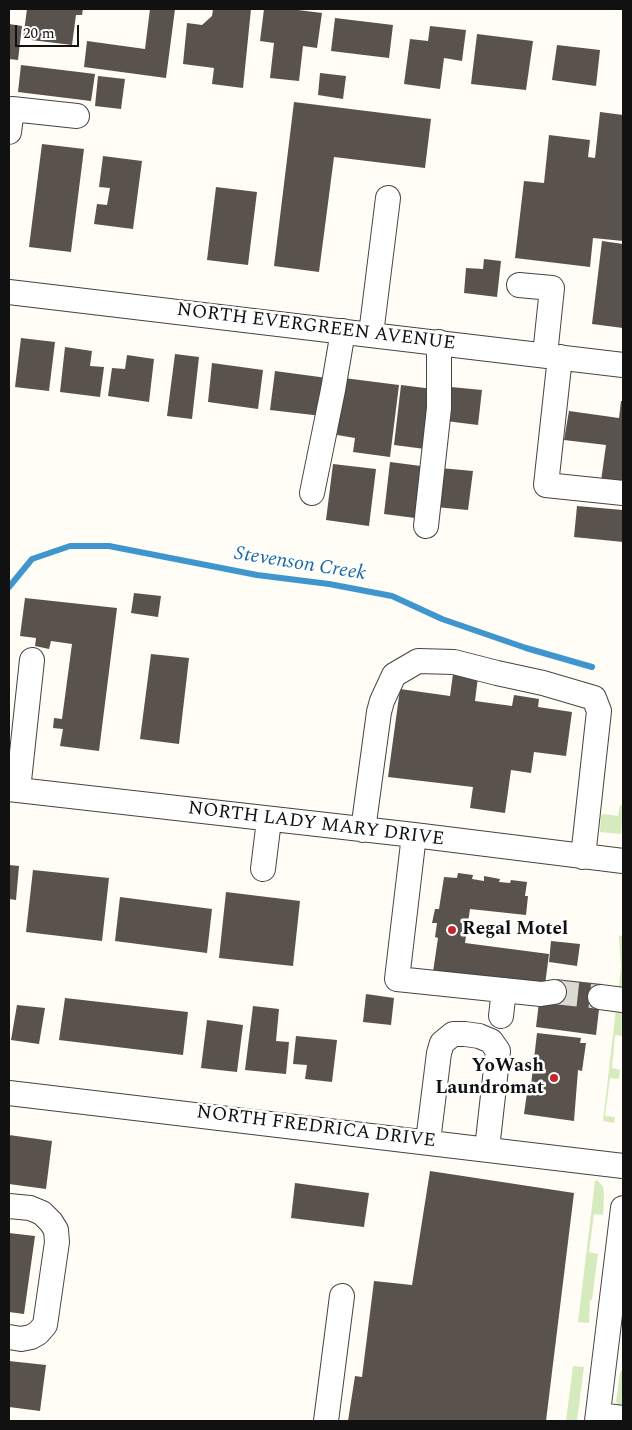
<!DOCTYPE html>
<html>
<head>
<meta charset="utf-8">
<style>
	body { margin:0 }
	#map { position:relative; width:632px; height:1430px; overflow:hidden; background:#fffdf5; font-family:Spectral,serif }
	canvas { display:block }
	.frame { position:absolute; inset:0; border:10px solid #111; pointer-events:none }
	.scale { position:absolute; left:15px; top:25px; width:64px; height:22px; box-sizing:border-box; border:2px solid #111; border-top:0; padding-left:6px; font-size:15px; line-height:18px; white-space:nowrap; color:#111; -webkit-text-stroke:4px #fff; paint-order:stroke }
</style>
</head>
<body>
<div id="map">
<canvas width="632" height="1430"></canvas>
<div class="frame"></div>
<div class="scale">20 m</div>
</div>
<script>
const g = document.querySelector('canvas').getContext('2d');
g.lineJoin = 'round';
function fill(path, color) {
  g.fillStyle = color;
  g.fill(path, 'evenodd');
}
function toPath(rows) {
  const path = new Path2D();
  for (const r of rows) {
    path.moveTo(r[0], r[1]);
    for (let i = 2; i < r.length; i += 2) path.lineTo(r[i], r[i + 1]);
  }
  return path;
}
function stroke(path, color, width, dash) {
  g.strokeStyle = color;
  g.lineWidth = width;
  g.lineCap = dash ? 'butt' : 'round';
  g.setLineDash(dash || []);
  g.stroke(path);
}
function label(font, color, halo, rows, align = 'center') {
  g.font = font + ' Spectral,serif';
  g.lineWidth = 5;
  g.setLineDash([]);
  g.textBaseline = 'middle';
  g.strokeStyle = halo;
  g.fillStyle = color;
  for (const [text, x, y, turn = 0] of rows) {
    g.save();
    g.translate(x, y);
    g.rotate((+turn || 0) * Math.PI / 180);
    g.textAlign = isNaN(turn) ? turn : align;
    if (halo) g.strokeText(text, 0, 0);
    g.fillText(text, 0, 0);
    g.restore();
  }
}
fill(toPath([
	[620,805,623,806,621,834,600,832,601,815,604,814,618,816],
	[623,935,623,991,618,992,621,968,619,936],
	[616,1009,620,1009,623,1014,623,1036,615,1035,612,1068,620,1070,619,1079,610,1078,605,1116,615,1117,614,1123,603,1121],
	[597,1180,603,1187,604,1197,603,1215,594,1214,589,1252,598,1254,592,1300,590,1300,589,1323,578,1322,595,1181],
	[573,1366,584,1367,577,1421,566,1421],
	[623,1369,623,1410,616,1402,620,1372]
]), '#d5ebbd');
stroke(toPath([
	[9,587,32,559,70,546,109,546,257,575,329,584,392,596,442,619,526,648,592,667]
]), '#3f96cf', 6);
fill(toPath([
	[27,9,83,9,82,15,76,15,72,45,23,39],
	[150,9,175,9,166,78,84,67,87,41,145,49],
	[213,9,251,9,243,88,212,84,214,68,183,64,187,23,202,25,212,16],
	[264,9,290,9,322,13,317,48,303,46,299,81,270,78,274,43,260,41],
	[335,18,393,25,389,58,331,51],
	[9,24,22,26,18,60,9,59],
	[430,26,466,30,462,61,444,58,440,89,404,84,410,39,428,41],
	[477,34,533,41,526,90,471,84],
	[557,45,600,50,596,86,552,80],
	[21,65,95,74,91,101,18,92],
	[320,73,346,76,343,99,318,95],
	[98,76,125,79,121,109,95,106],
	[294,102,431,119,425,168,334,157,319,272,274,266],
	[600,112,623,115,623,241,593,238,590,267,515,258,524,181,544,183,549,135,590,140,588,157,595,158],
	[42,144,84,149,71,252,29,247],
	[103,156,142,161,133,229,94,224,97,204,107,205,110,188,99,187],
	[216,187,257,192,248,265,207,260],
	[602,241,623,244,623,328,592,324],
	[484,259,501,261,497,297,464,293,466,268,483,269],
	[21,338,55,342,49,391,15,387],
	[65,347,92,351,90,366,104,367,100,397,60,392],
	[175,354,199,357,192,419,167,416],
	[127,355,154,359,149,402,108,396,112,368,125,369],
	[212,363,263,370,258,409,208,402],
	[275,371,327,378,322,416,270,410],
	[344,378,399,385,390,457,353,452,355,438,337,435],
	[401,385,433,389,425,449,394,445],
	[451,387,482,390,478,425,446,421],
	[621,401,623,401,623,484,601,481,606,445,564,440,569,411,619,418],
	[390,462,421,466,415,518,384,514],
	[333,464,376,469,369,526,326,520],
	[440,468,473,471,468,510,435,507],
	[577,506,623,510,623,542,574,537],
	[134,593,161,596,158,617,131,613],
	[25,598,117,608,99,751,60,746,63,729,53,728,54,718,62,719,72,644,51,641,49,649,35,646,36,638,20,636],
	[151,654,189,658,179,744,140,739],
	[453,674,478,677,475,701,512,706,514,695,539,699,538,707,572,712,566,756,534,752,531,773,511,770,505,813,470,808,473,787,388,777,400,689,450,696],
	[9,865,19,866,16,900,9,899],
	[33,870,109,878,102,941,26,932],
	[458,873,473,875,472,879,484,881,484,876,500,879,499,882,510,883,511,880,527,882,525,896,528,896,526,915,470,909,465,943,549,954,545,985,433,972,438,938,435,937,437,923,432,923,435,909,439,909,444,877,457,878],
	[226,892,300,901,293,966,219,958],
	[120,897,212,909,207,953,115,941],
	[551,941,580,944,577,966,549,962],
	[556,979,602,984,596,1035,536,1027,539,1002,552,1004],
	[366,994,394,998,391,1025,363,1022],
	[65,998,188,1012,183,1055,59,1040],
	[17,1005,45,1008,39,1044,11,1040],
	[253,1006,279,1009,276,1041,289,1042,286,1074,245,1070],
	[207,1020,243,1025,237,1072,201,1068],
	[537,1033,581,1038,580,1043,586,1043,582,1071,578,1070,574,1121,524,1114,528,1085,531,1085],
	[296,1036,337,1040,332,1082,305,1079,307,1065,293,1064],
	[9,1135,52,1141,46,1189,9,1184],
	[430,1171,574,1193,546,1421,348,1421,355,1376,362,1377,374,1281,412,1285],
	[295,1183,369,1193,364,1227,291,1218],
	[9,1233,35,1236,24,1314,9,1312],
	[9,1361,46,1365,40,1411,9,1407]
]), '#5a524d');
stroke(toPath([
	[554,992,600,997]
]), '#dbdad3', 24, [24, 12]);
const minor = toPath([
	[9,132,12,109,77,116],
	[519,285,552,288,545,355],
	[9,292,623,365],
	[371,334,388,198],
	[560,357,546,485,623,493],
	[312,493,333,390,343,331],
	[426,526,439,408,439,342],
	[9,789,414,835,623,861],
	[18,790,32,660],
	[363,830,379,712,382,701,394,675,418,661,454,662,497,673,543,683,594,698,599,711,583,857],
	[414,835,397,979,541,994,554,992],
	[263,869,269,820],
	[600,997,623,1000],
	[501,1016,504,990],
	[9,1093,623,1166],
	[428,1141,439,1053,442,1043,453,1034,465,1034,479,1036,491,1041,498,1051,487,1149],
	[9,1206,30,1208,42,1213,51,1222,56,1230,57,1242,45,1325,38,1333,31,1337,21,1339,9,1337],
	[598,1415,623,1418],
	[326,1421,342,1296],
	[597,1421,623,1208]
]);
stroke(minor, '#444', 26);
stroke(minor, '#fff', 24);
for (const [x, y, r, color] of [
	[452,930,5,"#c4262e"],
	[554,1078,5,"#c4262e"]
]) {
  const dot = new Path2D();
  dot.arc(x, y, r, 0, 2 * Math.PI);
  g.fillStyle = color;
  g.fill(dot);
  stroke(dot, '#fff', 2);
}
label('19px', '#111', '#fff', [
	["NORTH EVERGREEN AVENUE",316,328,7],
	["NORTH LADY MARY DRIVE",316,825,7],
	["NORTH FREDRICA DRIVE",316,1128,7]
]);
label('bold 19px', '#111', '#fff', [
	["Regal Motel",462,930],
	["YoWash",544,1067,"right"],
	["Laundromat",544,1089,"right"]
], 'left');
label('italic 20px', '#1768a6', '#fff', [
	["Stevenson Creek",300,565,9]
]);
</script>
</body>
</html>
